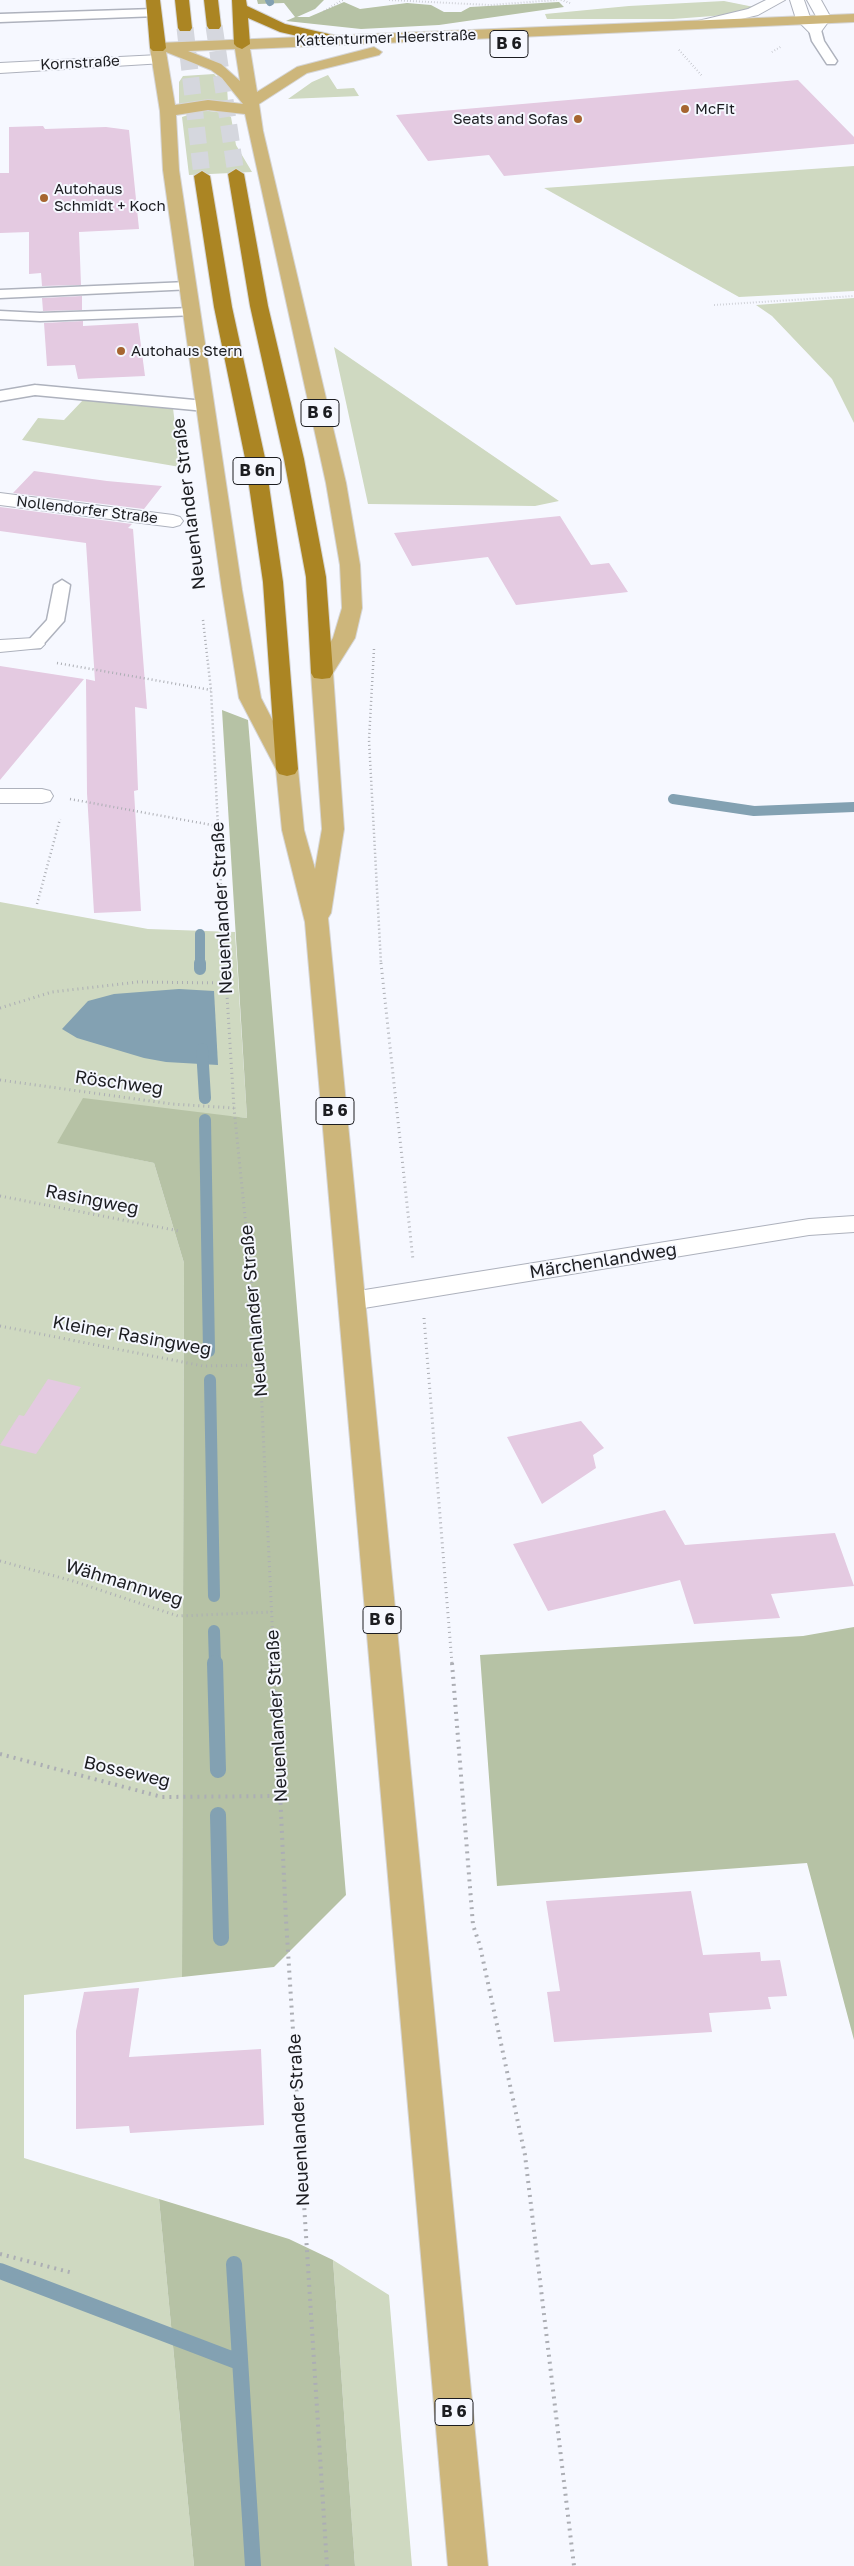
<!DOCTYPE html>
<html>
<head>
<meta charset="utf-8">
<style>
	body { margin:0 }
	canvas { display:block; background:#f6f8ff }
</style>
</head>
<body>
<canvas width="854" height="2566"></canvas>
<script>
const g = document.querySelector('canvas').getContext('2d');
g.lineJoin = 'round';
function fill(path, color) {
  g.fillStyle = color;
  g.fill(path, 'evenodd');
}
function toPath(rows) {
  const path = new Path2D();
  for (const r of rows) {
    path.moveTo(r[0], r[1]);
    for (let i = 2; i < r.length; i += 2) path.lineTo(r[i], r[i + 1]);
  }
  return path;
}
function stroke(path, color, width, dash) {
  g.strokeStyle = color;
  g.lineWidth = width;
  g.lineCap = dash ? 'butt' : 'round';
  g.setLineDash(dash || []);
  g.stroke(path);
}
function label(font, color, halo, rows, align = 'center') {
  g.font = font + ' "Golos Text",sans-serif';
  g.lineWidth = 4;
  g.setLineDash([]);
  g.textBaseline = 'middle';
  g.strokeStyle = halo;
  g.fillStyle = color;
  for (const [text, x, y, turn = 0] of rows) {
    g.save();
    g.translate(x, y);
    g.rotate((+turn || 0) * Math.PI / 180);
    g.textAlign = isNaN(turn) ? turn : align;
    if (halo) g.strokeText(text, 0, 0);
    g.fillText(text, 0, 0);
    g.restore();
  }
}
fill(toPath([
	[724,1,754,7,726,15,673,19,547,19,545,14,629,6],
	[214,74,227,87,228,103,210,100,179,104,179,82,183,76],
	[328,75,337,89,354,88,359,96,288,99,312,82],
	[202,110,224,113,231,117,236,145,252,172,189,175,182,117],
	[854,166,854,291,739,297,544,188],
	[854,298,854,423,832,379,772,316,756,305],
	[334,347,559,501,535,506,368,504],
	[83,400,173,408,180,467,22,440,38,418,64,420],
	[0,902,148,929,235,932,247,1118,227,1116,57,1142,154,1163,184,1263,182,1977,24,1995,24,2158,159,2199,194,2566,0,2566],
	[333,2260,389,2295,412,2566,355,2566]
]), '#cfd9c1');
fill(toPath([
	[257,0,324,0,315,9,297,17,309,17,344,2,360,9,407,3,431,5,444,12,461,12,470,7,559,2,564,7,439,25,361,29,286,21,295,17,284,3,258,4],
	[222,710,248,720,346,1895,274,1967,182,1977,184,1263,154,1163,57,1143,83,1098,247,1118],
	[854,1627,854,2040,807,1863,497,1886,480,1655,803,1636],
	[159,2199,289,2239,333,2260,355,2566,194,2566]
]), '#b6c2a5');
fill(toPath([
	[179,989,214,991,218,1065,166,1062,144,1058,77,1038,62,1029,88,1001,114,994]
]), '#83a1b2');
stroke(toPath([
	[269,0,270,2]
]), '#83a1b2', 8);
stroke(toPath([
	[673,799,754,811,854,807],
	[200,934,200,964]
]), '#83a1b2', 10);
stroke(toPath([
	[200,963,200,969],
	[202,1049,205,1098],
	[205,1120,209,1351],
	[210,1380,214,1596],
	[214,1631,215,1664]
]), '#83a1b2', 12);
stroke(toPath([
	[215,1663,218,1770],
	[218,1815,221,1938],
	[234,2264,253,2566],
	[0,2271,239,2362]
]), '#83a1b2', 16);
fill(toPath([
	[798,80,854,137,854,144,504,176,489,155,428,161,396,115],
	[43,126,45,129,106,127,129,130,139,229,79,232,81,285,42,286,41,273,29,274,29,232,0,233,0,173,9,173,9,127],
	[82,296,82,310,43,311,42,298],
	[83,321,83,326,138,323,145,376,78,379,75,365,47,366,44,323],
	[34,471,107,481,162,486,144,509,13,493],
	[0,507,132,524,128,528,133,529,147,709,135,707,138,790,134,791,141,911,94,913,87,793,86,679,95,681,86,543,0,531],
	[560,516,591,565,609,563,628,592,516,605,488,557,412,566,394,533],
	[0,666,84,679,0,780],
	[48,1379,81,1387,36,1454,0,1445,19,1415,24,1416],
	[581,1421,604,1448,593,1455,596,1468,542,1504,507,1437],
	[665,1510,685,1545,835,1533,854,1586,771,1594,780,1618,694,1624,680,1580,548,1611,513,1544],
	[691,1891,703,1955,760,1952,761,1961,780,1960,787,1996,768,1997,771,2009,709,2013,712,2032,554,2042,547,1992,560,1991,546,1901],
	[139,1988,129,2057,261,2049,264,2125,130,2133,129,2126,76,2129,76,2031,84,1992]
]), '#e4cae1');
stroke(toPath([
	[214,26,236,174],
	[185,28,202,176]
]), '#d5d7de', 17, [17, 8]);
const lane = toPath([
	[154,9,160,13,158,16,0,22,0,14,154,9],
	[815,26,821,30,824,41,837,61,835,64,827,64,812,41,809,30,815,26],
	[188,282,195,286,193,289,0,298,0,290,188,282],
	[192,308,197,309,199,312,197,315,40,321,0,319,0,311,40,313,192,308],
	[35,385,205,401,213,406,205,411,35,395,0,401,0,391,35,385],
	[62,580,70,585,64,621,40,648,28,648,25,644,47,620,54,585,62,580]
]);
const street = toPath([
	[0,493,173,515,180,517,183,521,180,525,173,527,0,505,0,493],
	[34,638,41,640,45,644,41,648,0,652,0,640,34,638],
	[0,789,42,789,50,791,53,796,50,801,42,803,0,803,0,789],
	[854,1216,854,1232,809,1235,352,1310,342,1307,338,1301,342,1295,352,1292,809,1219,854,1216]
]);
const secondary = toPath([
	[766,0,785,0,758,15,703,28,696,24,698,21,748,9,766,0],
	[790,0,804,0,810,17,814,21,817,18,807,0,821,0,831,18,820,33,810,33,796,19,790,0],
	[159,55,164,57,167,60,164,63,0,73,0,63,159,55]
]);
const primary = toPath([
	[854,14,854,22,250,49,257,92,297,67,374,47,382,52,379,55,307,73,259,104,263,131,346,483,360,565,362,608,355,638,333,673,344,829,331,913,328,918,488,2566,448,2566,305,922,282,830,276,769,239,698,222,590,163,170,160,111,150,48,158,43,854,14],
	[235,49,240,81,221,64,188,51,235,49],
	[166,52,211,70,222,78,243,104,208,100,175,105,166,52],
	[208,110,245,114,326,483,340,565,342,608,333,638,311,673,322,829,315,869,304,830,298,769,261,698,242,590,179,170,176,115,208,110]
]);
const highway = toPath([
	[146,0,160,0,166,48,163,51,153,51,150,48,146,0],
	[175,0,189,0,192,28,190,31,180,31,178,28,175,0],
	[204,0,218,0,221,26,219,29,209,29,207,26,204,0],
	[232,0,246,0,247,6,285,24,342,37,345,40,337,45,280,32,248,18,250,44,242,49,237,47,234,44,232,0],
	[236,169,244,174,268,306,304,459,326,577,333,673,330,678,322,679,314,678,311,673,306,577,284,459,250,306,228,174,236,169],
	[202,171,210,176,232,307,265,458,283,582,298,769,295,774,287,776,279,774,276,769,263,582,245,458,214,307,194,176,202,171]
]);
stroke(lane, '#aeb2bd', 3);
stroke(street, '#aeb2bd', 2);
stroke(secondary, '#aeb2bd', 2);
stroke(primary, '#d6d6d7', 2);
stroke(highway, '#d6d6d7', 2);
stroke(toPath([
	[389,0,490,5,557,0],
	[561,0,570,3],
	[324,11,343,0],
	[679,50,702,76],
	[772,52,782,46],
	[714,305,854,296]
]), '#acaeb4', 2, [0.5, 2.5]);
stroke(toPath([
	[203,620,211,690,225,964],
	[374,649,369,740,381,964],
	[57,663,211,690],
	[70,799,217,826],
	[37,904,60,819]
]), '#acaeb4', 2.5, [1, 3]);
stroke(toPath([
	[225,963,234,1108,260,1365,274,1664],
	[381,963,413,1260],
	[0,1008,52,992,138,982,226,983],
	[0,1080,172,1104,234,1108],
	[0,1196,179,1231],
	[424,1318,452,1664],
	[0,1326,203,1366,260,1365],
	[0,1561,73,1581,178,1616,272,1612]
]), '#acaeb4', 3, [1, 4]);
stroke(toPath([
	[274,1663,286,1920,327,2566],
	[452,1663,473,1925,480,1946,525,2155,574,2566],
	[0,1754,162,1797,280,1796],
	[0,2254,73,2273]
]), '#acaeb4', 4, [2, 5]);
fill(lane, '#fff');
fill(street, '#fff');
fill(secondary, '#fff');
fill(primary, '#cdb67b');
fill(highway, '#ab8523');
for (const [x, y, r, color] of [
	[685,109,5,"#a66530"],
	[578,119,5,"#a66530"],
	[44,198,5,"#a66530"],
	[121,351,5,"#a66530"]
]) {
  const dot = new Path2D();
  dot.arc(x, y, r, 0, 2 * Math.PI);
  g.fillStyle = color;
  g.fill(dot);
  stroke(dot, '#f6f8ff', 2);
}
label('15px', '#1c1d21', '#f6f8ff', [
	["Kattenturmer Heerstraße",386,38,-2],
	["Kornstraße",80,63,-3],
	["Nollendorfer Straße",87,510,7]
]);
label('15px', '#1c1d21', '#f6f8ff', [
	["McFit",695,109],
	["Seats and Sofas",568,119,"right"],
	["Autohaus",54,189],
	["Schmidt + Koch",54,206],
	["Autohaus Stern",131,351]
], 'left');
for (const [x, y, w] of [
	[509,44,38],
	[320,413,38],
	[257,471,48],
	[335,1111,38],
	[382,1620,38],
	[454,2412,38]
]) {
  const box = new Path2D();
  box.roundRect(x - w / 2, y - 13.5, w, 27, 4);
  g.fillStyle = '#f6f8ff';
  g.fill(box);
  stroke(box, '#1c1d21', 1);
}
label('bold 16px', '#1c1d21', null, [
	["B 6",509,44],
	["B 6",320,413],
	["B 6n",257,471],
	["B 6",335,1111],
	["B 6",382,1620],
	["B 6",454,2412]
]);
label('18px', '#1c1d21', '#f6f8ff', [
	["Neuenlander Straße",189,504,-97],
	["Neuenlander Straße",222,908,-93],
	["Röschweg",119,1083,8],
	["Rasingweg",92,1200,11],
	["Märchenlandweg",603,1261,-9],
	["Neuenlander Straße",254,1311,-95],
	["Kleiner Rasingweg",132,1336,10],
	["Wähmannweg",124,1583,17],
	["Neuenlander Straße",277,1716,-93],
	["Bosseweg",127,1772,13],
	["Neuenlander Straße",299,2120,-93]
]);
</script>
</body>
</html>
